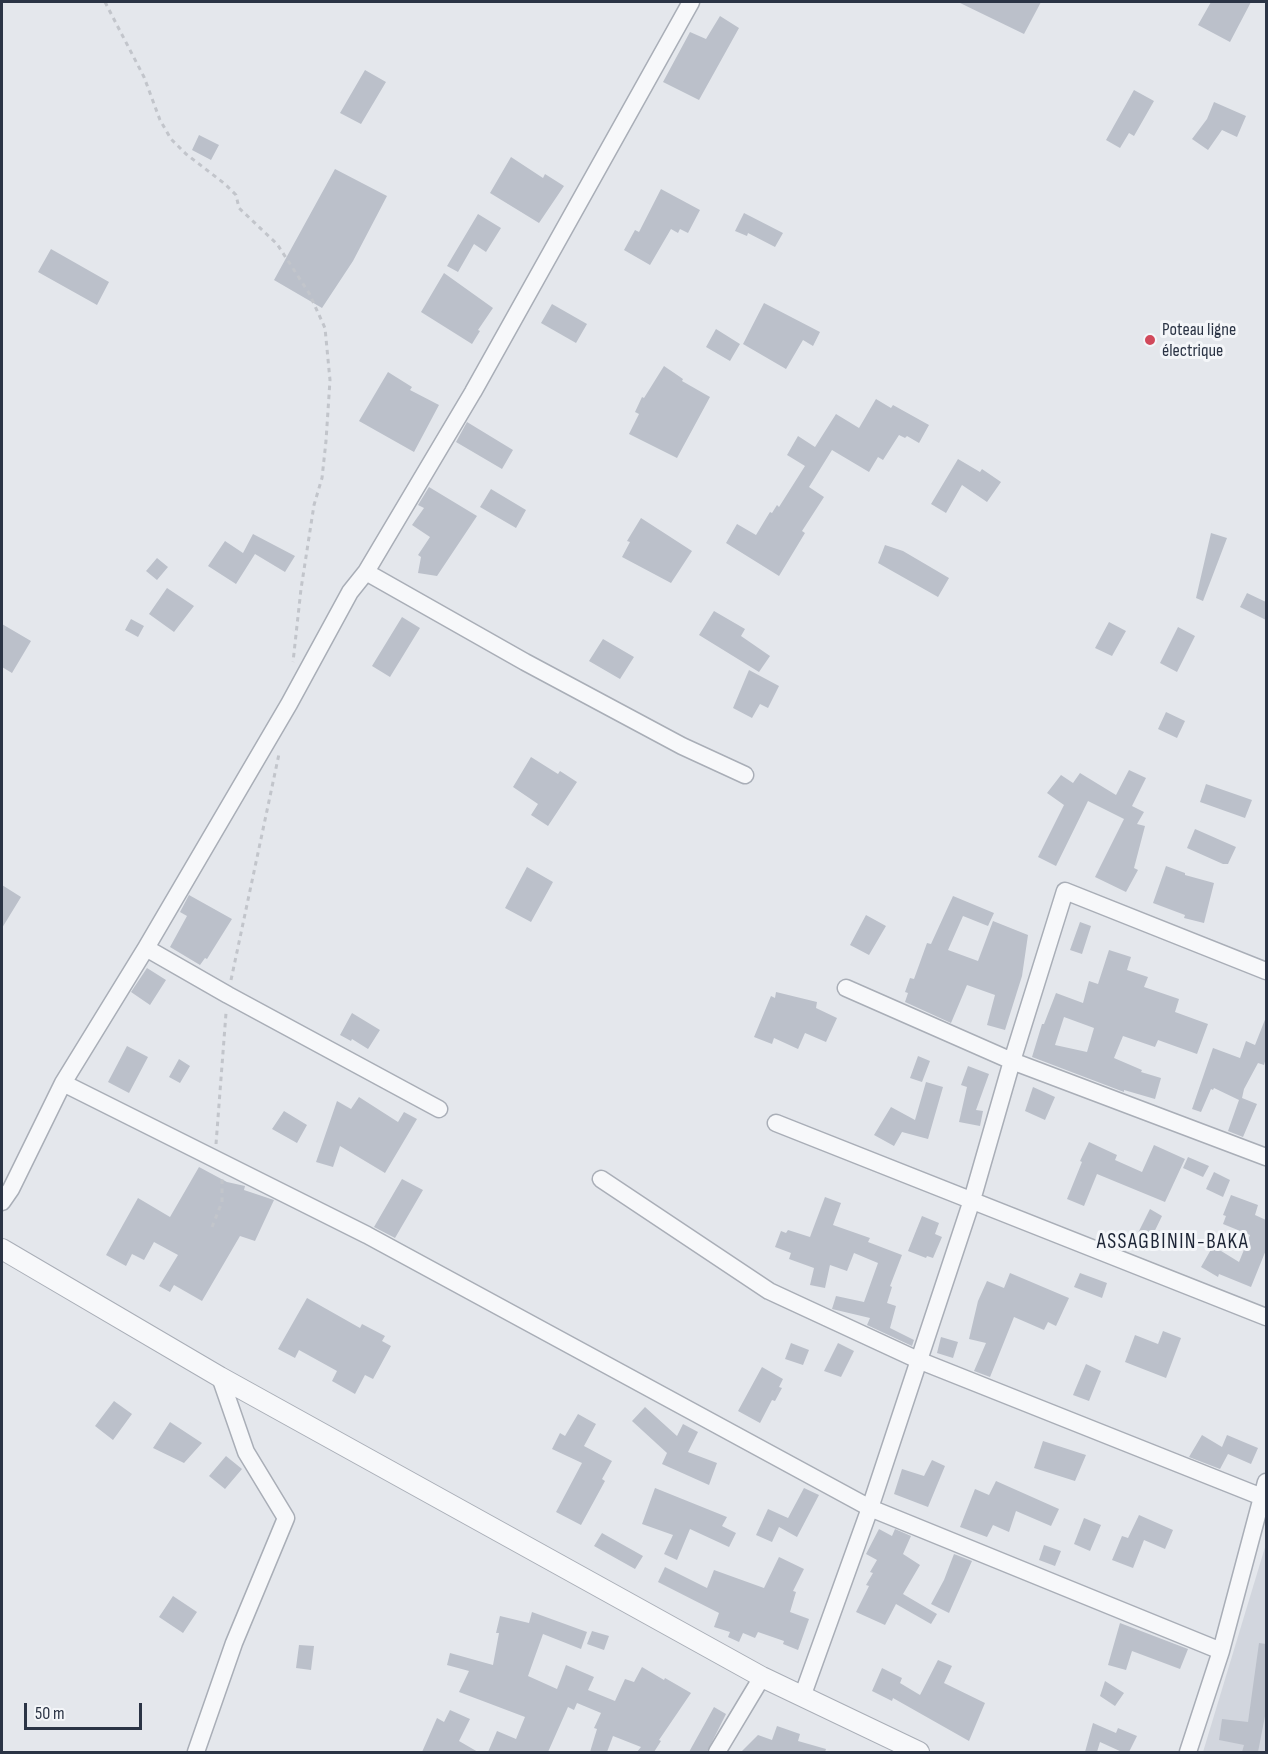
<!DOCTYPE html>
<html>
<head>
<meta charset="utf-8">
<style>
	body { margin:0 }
	#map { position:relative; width:1268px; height:1754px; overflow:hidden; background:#e4e7ec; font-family:"Sofia Sans Condensed",sans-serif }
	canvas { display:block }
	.frame { position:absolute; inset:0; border:3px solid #2b3445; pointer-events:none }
	.scale { position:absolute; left:24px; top:1703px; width:118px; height:27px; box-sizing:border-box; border:3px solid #2b3445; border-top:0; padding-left:8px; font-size:18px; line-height:21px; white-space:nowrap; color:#2b3445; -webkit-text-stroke:4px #f4f6f9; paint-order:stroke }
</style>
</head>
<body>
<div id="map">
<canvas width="1268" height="1754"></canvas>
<div class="frame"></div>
<div class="scale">50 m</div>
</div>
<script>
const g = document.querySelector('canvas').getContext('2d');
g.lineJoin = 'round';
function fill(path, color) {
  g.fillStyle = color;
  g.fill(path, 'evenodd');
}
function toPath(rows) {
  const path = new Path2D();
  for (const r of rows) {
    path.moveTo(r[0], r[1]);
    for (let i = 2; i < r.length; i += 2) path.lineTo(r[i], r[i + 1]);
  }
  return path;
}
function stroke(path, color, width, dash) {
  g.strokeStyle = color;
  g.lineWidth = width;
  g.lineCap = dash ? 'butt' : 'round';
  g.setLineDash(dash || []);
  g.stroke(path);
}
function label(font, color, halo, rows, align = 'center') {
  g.font = font + ' "Sofia Sans Condensed",sans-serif';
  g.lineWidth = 6;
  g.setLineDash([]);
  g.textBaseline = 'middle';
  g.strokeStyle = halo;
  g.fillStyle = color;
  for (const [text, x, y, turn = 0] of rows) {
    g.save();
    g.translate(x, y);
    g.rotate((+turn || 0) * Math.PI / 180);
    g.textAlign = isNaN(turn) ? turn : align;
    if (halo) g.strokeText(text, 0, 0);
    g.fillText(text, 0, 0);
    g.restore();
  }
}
fill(toPath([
	[1266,1544,1266,1752,1203,1752]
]), '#d2d6de');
fill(toPath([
	[958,2,1041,2,1024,34],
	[1211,2,1251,2,1230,42,1198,25],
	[720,16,739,28,699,100,663,82,690,32,706,39],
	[365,70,386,82,361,124,340,113],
	[1134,90,1154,101,1134,136,1129,133,1120,148,1106,140],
	[1214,102,1246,116,1237,137,1222,130,1208,150,1192,139,1207,119],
	[199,135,219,145,211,160,192,150],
	[511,157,543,178,545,174,564,186,539,223,490,193],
	[335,169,387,196,353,261,322,308,274,280],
	[661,189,700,210,688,233,680,229,678,233,671,229,650,265,624,250,635,230,639,232],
	[744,213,783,233,775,247,748,233,747,236,735,231],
	[478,214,501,228,486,252,474,244,458,272,447,266],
	[51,249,109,282,97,305,38,272],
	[444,273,493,308,478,330,480,331,472,344,421,312],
	[764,303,820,332,813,346,803,340,786,369,743,344],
	[552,304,587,324,576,343,541,323],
	[716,329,740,344,730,361,706,347],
	[664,366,683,379,682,381,710,397,677,458,629,434,639,414,635,412,642,397,644,398],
	[388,372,412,387,410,390,439,405,414,452,359,421],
	[876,399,891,408,893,405,929,425,919,443,907,436,905,438,899,435,883,460,878,457,869,472,832,450,809,487,824,497,802,531,805,533,779,576,726,543,737,524,756,535,770,512,772,513,777,505,779,507,805,466,787,455,798,436,815,447,836,414,859,428],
	[467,422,513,450,502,469,456,442],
	[958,459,980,472,982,469,1001,482,987,502,962,485,946,513,931,504],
	[429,487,477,516,437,576,418,573,421,557,418,555,430,537,412,525,424,508,418,505],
	[491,489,526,510,516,528,480,507],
	[641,518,692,551,671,583,622,557,630,542,627,541],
	[1211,533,1227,538,1203,601,1196,598],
	[253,534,295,556,285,572,255,554,236,584,208,566,225,541,243,553],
	[885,545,903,551,949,578,938,597,878,563],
	[157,558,168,567,157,580,146,571],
	[167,588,194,606,174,632,149,614],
	[1247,593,1266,602,1266,620,1240,607],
	[714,611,745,629,741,636,770,656,759,672,699,635],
	[402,617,420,628,390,677,372,666],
	[131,619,144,626,138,637,125,630],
	[1109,622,1126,631,1112,656,1095,648],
	[2,624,31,641,12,673,2,667],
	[1178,627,1195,636,1177,672,1160,663],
	[603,639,634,657,620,679,589,661],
	[749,670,779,686,768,708,760,704,752,718,733,708],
	[1166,712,1185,721,1177,738,1158,729],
	[531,757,558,774,560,771,577,782,548,826,531,815,538,804,513,787],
	[1129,770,1146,778,1132,806,1144,812,1137,824,1145,826,1134,868,1138,870,1126,892,1095,877,1124,819,1088,801,1056,866,1038,857,1064,805,1047,793,1061,775,1073,783,1080,773,1116,795],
	[1206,784,1252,800,1245,818,1200,802],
	[1195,829,1236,847,1228,864,1223,864,1187,848],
	[1166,866,1185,873,1185,875,1214,883,1204,923,1184,918,1185,915,1153,903],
	[527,867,553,882,531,922,505,908],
	[2,885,21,897,2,928],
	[189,895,232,919,207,959,205,958,200,965,170,947,187,916,180,912],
	[953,896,994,913,988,926,963,916,948,950,978,961,993,921,1028,935,1022,976,1005,1030,987,1025,995,995,967,985,951,1023,905,1002,908,993,905,992,910,978,914,979,927,943,931,944],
	[866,915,886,926,869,955,850,945],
	[1080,922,1091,926,1082,954,1070,950],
	[1109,950,1131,957,1127,970,1148,977,1144,987,1179,999,1175,1012,1208,1024,1197,1054,1158,1040,1155,1047,1123,1036,1114,1058,1142,1070,1141,1072,1161,1078,1155,1099,1124,1090,1124,1092,1032,1057,1042,1024,1044,1024,1056,993,1083,1003,1089,981,1098,984],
	[1064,1017,1094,1028,1087,1052,1055,1045],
	[147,968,166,980,150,1005,131,992],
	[776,992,817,1002,816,1008,837,1018,826,1042,805,1033,798,1049,774,1038,772,1044,754,1037,771,996,775,998],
	[352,1013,380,1030,368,1049,352,1039,351,1041,340,1035],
	[1266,1017,1266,1058,1264,1065,1258,1063,1244,1089,1242,1098,1257,1104,1243,1137,1228,1131,1239,1100,1214,1088,1213,1090,1211,1089,1201,1112,1192,1109,1213,1048,1240,1058,1246,1041,1255,1045],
	[127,1046,148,1057,129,1093,108,1082],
	[918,1056,930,1061,922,1082,910,1078],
	[179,1059,190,1066,180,1083,169,1077],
	[968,1066,989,1074,976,1110,983,1111,980,1126,959,1122,967,1087,961,1085],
	[926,1082,943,1087,928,1139,902,1132,894,1146,874,1135,891,1107,915,1120],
	[1033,1087,1055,1097,1045,1120,1025,1111],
	[359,1097,398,1122,404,1112,417,1119,385,1173,340,1146,333,1167,316,1162,337,1101,351,1109],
	[284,1111,307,1125,297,1143,272,1129],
	[1089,1142,1117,1155,1115,1160,1142,1172,1154,1145,1185,1159,1165,1202,1097,1174,1084,1206,1067,1199,1082,1162,1080,1161],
	[1188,1157,1209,1166,1203,1177,1183,1168],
	[199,1167,227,1182,245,1186,244,1190,274,1200,255,1241,240,1236,202,1301,174,1285,170,1292,159,1286,178,1255,154,1242,144,1260,132,1254,126,1266,106,1255,138,1198,170,1217],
	[1214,1172,1230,1180,1223,1197,1206,1189],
	[402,1179,423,1190,395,1238,374,1227],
	[1231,1195,1258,1205,1255,1215,1266,1220,1266,1250,1251,1287,1219,1274,1218,1277,1201,1267,1213,1246,1239,1262,1250,1235,1223,1224,1226,1216,1223,1215],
	[825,1197,841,1203,833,1225,870,1238,868,1242,902,1255,890,1286,892,1287,887,1303,896,1306,890,1328,914,1340,912,1346,867,1325,870,1318,832,1309,836,1296,864,1302,878,1263,854,1253,847,1271,830,1265,825,1288,810,1285,814,1268,789,1259,791,1253,775,1247,781,1231,786,1233,788,1230,810,1237],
	[1150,1209,1162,1216,1145,1251,1132,1245],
	[922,1216,939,1223,935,1234,942,1237,933,1258,927,1256,926,1258,908,1251],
	[1010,1273,1069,1298,1056,1326,1048,1322,1044,1330,1014,1317,990,1377,974,1371,986,1343,969,1339,978,1301,987,1281,1004,1288],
	[1080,1273,1107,1283,1102,1298,1074,1287],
	[307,1298,360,1328,362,1324,385,1336,382,1341,391,1346,373,1379,365,1375,355,1394,332,1381,337,1371,299,1350,295,1358,278,1349],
	[1163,1331,1181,1338,1166,1378,1125,1362,1135,1335,1158,1344],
	[941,1337,958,1342,953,1358,937,1353],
	[791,1343,809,1350,803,1365,785,1359],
	[838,1343,854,1351,841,1377,824,1371],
	[1086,1364,1101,1371,1089,1401,1073,1395],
	[762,1367,783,1379,779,1387,782,1388,775,1401,772,1400,760,1423,738,1411],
	[114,1401,132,1414,113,1440,95,1426],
	[645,1407,677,1436,683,1424,698,1432,688,1452,717,1463,709,1485,662,1464,667,1453,632,1421],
	[578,1414,596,1424,584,1446,612,1461,602,1479,605,1481,581,1525,556,1512,582,1463,552,1449,560,1433,565,1436],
	[170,1422,202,1443,184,1463,153,1448],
	[1202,1435,1222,1447,1227,1435,1258,1448,1251,1464,1228,1454,1220,1469,1189,1457],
	[1043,1441,1086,1455,1075,1481,1034,1468],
	[226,1456,242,1469,225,1489,209,1476],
	[932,1460,945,1466,928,1507,894,1494,902,1469,924,1476],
	[996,1481,1059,1509,1051,1526,1016,1511,1009,1532,993,1525,987,1537,960,1527,975,1489,989,1495],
	[655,1488,727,1517,722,1526,736,1533,729,1547,690,1529,677,1560,664,1554,673,1535,642,1524],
	[804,1488,819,1495,797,1537,779,1527,772,1542,756,1535,768,1509,788,1518],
	[1139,1515,1173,1530,1165,1549,1144,1540,1133,1568,1112,1560,1122,1536,1128,1538],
	[1084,1518,1101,1525,1090,1551,1074,1544],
	[879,1529,892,1536,895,1529,911,1536,903,1554,920,1565,903,1594,937,1614,931,1624,896,1604,885,1625,856,1612,869,1586,866,1585,873,1573,870,1572,877,1560,866,1554],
	[602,1533,643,1556,635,1569,594,1546],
	[1044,1545,1061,1551,1055,1566,1039,1560],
	[954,1554,972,1561,949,1613,931,1604,944,1580],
	[779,1557,804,1569,793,1591,796,1592,790,1612,809,1619,798,1650,783,1644,784,1641,758,1632,755,1638,743,1633,739,1642,728,1637,730,1632,714,1627,719,1613,658,1582,665,1567,707,1588,714,1570,764,1588],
	[173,1596,197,1612,183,1633,159,1617],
	[532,1612,587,1632,581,1649,543,1634,528,1676,557,1689,566,1665,594,1677,588,1690,615,1701,625,1679,634,1682,642,1667,664,1680,665,1678,691,1693,659,1740,661,1741,654,1752,637,1752,641,1747,613,1736,607,1752,590,1752,597,1729,594,1728,601,1713,577,1703,574,1710,568,1707,548,1752,488,1752,497,1731,516,1739,525,1717,459,1692,469,1671,447,1665,450,1653,493,1665,499,1633,496,1633,500,1616,529,1623],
	[1120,1623,1188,1649,1180,1669,1132,1651,1126,1670,1108,1665],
	[592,1631,609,1636,604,1650,587,1644],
	[1259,1643,1266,1644,1266,1711,1258,1752,1242,1752,1244,1745,1219,1740,1222,1719,1248,1722],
	[299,1645,314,1646,311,1670,296,1668],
	[938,1660,952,1666,944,1683,985,1703,969,1741,893,1698,892,1701,872,1691,882,1668,902,1678,900,1683,920,1695],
	[1105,1681,1124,1693,1115,1706,1100,1696],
	[714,1707,726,1714,707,1752,689,1752],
	[450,1710,470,1719,459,1741,478,1752,422,1752,437,1718,444,1722],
	[1093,1723,1116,1733,1118,1728,1137,1736,1129,1752,1122,1752,1100,1742,1097,1752,1085,1752],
	[777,1726,800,1734,798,1741,826,1749,825,1752,741,1752,758,1735,772,1740]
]), '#bbc0ca');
const minor = toPath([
	[366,572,525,662,682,746,745,775],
	[146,948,228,995,439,1109],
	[846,988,1012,1061,1266,1157],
	[63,1083,367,1235,870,1508,1221,1651],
	[776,1123,1266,1317],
	[601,1179,769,1291,918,1360,1262,1497],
	[2,1202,11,1189,63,1083,146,948,289,704,350,592,366,572,473,392,691,2],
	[802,1697,870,1508,972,1200,1012,1061,1065,891,1266,971],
	[196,1752,234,1643,286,1518,246,1452,220,1377],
	[717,1752,762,1677],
	[1188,1752,1221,1651,1266,1482]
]);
const tertiary = toPath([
	[2,1249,220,1377,762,1677,919,1752]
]);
stroke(minor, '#a9aeb7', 19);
stroke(tertiary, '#a9aeb7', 22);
stroke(toPath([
	[105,2,144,77,160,120,171,139,186,154,225,184,236,195,239,208,277,244,309,293,325,328,330,380,326,441,322,478,314,505,301,589,293,662],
	[231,980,279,754],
	[216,1144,226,1013],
	[212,1227,222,1202,222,1179]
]), '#c2c5cb', 3, [4.5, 4.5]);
stroke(minor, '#f7f8fa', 16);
stroke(tertiary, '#f7f8fa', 20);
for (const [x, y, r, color] of [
	[1150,340,6,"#d1495b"]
]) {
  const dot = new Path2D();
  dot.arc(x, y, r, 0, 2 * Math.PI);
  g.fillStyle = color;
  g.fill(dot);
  stroke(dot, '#f4f6f9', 2);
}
label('18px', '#2b3445', '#f4f6f9', [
	["Poteau ligne",1162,330],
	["électrique",1162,351]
], 'left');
g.letterSpacing = '1.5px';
label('21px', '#1d2536', '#f4f6f9', [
	["ASSAGBININ-BAKA",1173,1243]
]);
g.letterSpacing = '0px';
</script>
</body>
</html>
